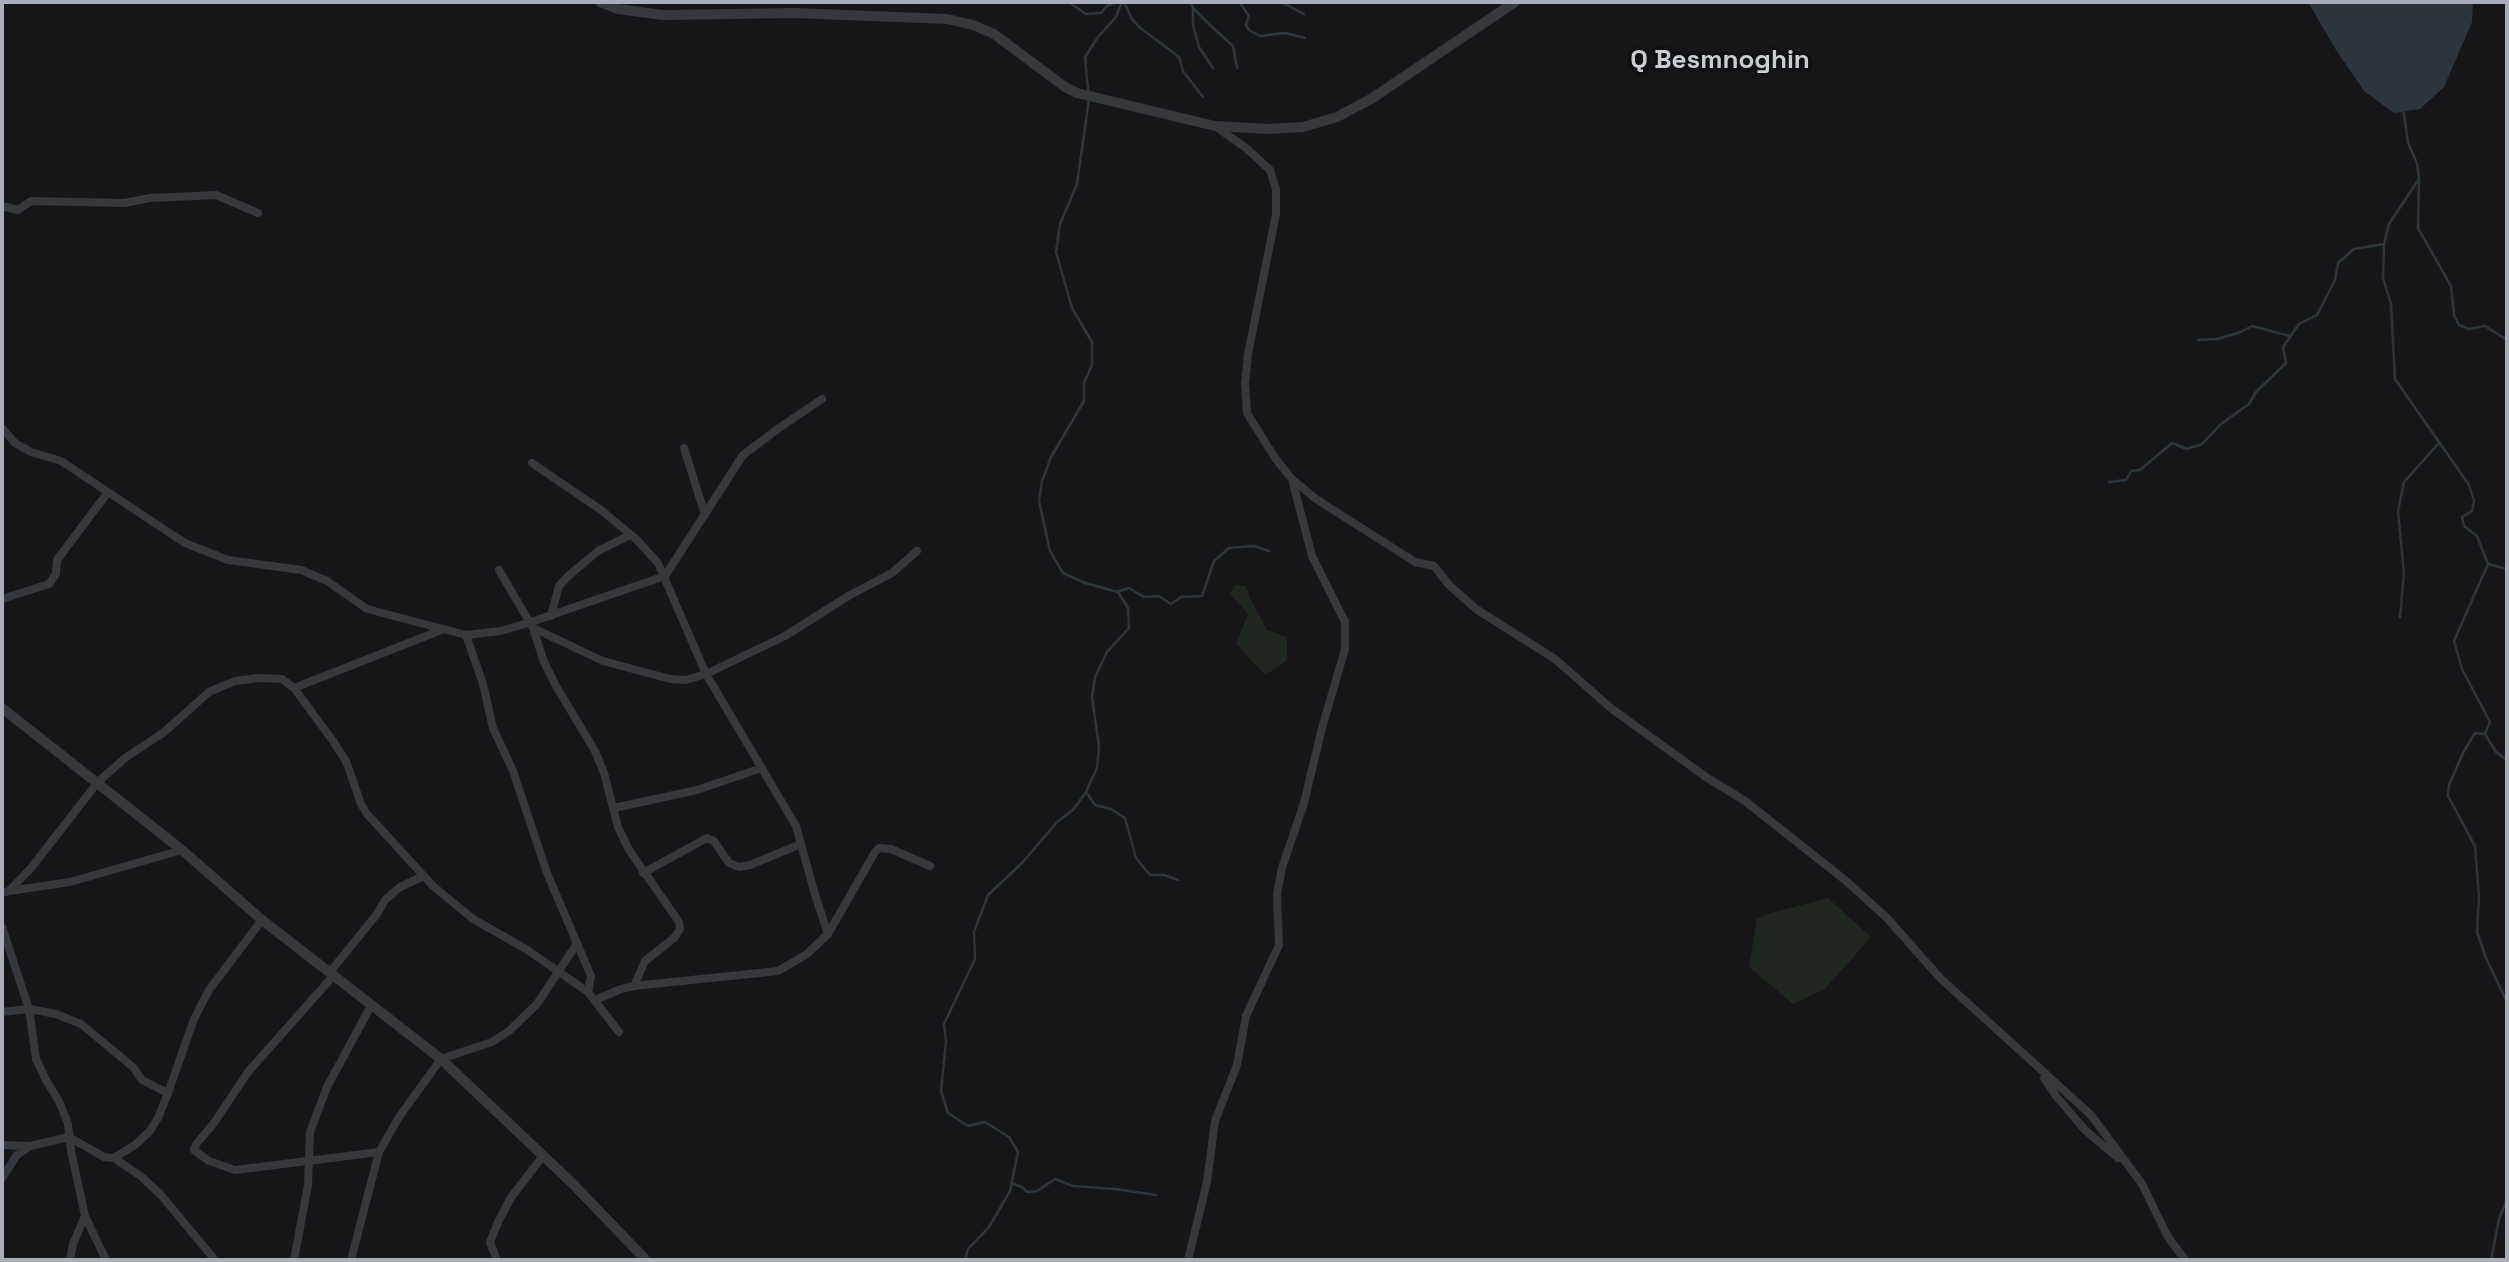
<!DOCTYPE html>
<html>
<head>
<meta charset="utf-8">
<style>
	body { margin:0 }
	#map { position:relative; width:2509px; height:1262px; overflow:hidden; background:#161618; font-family:"Space Grotesk",sans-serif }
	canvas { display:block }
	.frame { position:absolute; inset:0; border:4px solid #a8adb8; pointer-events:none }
</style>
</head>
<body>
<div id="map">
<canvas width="2509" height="1262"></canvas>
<div class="frame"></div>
</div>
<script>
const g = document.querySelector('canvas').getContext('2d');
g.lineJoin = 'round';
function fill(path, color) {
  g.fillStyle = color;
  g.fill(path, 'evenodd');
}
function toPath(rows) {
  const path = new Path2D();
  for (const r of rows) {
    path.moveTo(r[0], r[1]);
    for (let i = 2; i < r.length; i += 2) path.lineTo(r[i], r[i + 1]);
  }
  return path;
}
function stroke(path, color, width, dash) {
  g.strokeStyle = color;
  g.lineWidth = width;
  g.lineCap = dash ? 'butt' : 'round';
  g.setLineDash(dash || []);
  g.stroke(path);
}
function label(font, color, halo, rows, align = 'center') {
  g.font = font + ' "Space Grotesk",sans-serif';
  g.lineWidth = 7;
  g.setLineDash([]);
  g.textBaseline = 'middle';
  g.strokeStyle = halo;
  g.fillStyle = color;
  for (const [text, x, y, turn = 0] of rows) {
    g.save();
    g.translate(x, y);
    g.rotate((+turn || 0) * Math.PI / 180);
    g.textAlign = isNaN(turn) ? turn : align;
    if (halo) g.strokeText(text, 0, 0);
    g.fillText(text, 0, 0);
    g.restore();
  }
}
fill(toPath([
	[1235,585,1246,586,1251,600,1267,630,1287,637,1287,660,1274,670,1264,674,1236,644,1248,614,1230,594],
	[1828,898,1871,937,1825,989,1793,1004,1749,967,1757,919,1767,914]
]), '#1e261f');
fill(toPath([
	[2308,2,2473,2,2472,22,2444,87,2420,109,2394,113,2364,91,2336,50]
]), '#2c353c');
stroke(toPath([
	[1069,2,1086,14,1101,13,1107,6,1117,2],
	[1124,2,1132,19,1139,27,1179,57,1183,71,1203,97],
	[1191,2,1193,8,1209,24,1233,46,1237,68],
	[1232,2,1240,3,1249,16,1246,25,1249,30,1260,36,1285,33,1305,38],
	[1281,2,1304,14],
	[1055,3,1060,2],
	[1193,8,1193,25,1199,47,1213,68],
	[2403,108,2408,143,2417,163,2419,179,2389,224,2384,244,2383,278,2391,304,2395,379,2469,485,2474,501,2472,511,2462,517,2464,526,2477,536,2488,564,2454,641,2462,669,2490,722,2485,734,2475,733,2463,753,2449,785,2448,796,2475,846,2479,897,2477,932,2486,958,2507,1002],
	[2419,179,2418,228,2451,286,2454,315,2459,325,2469,329,2485,326,2507,340],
	[2198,340,2217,339,2241,332,2252,326,2290,336],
	[2109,482,2126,480,2131,471,2140,470,2172,443,2187,449,2202,444,2221,424,2249,404,2256,392,2286,363,2283,347,2299,324,2317,315,2335,280,2338,263,2354,249,2384,244],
	[2488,564,2507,569],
	[1119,591,1129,588,1144,597,1159,596,1171,604,1181,597,1202,596,1214,561,1229,548,1254,546,1269,551],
	[2400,617,2404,573,2398,511,2404,482,2439,443],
	[2485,734,2496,752,2507,760],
	[1086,792,1095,805,1111,809,1125,818,1136,858,1150,875,1164,875,1178,880],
	[1011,1183,1022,1187,1027,1192,1037,1191,1055,1179,1073,1186,1115,1189,1156,1195],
	[965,1260,968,1249,989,1227,1010,1191,1018,1152,1009,1137,985,1122,968,1126,948,1113,941,1091,946,1042,944,1024,975,959,974,932,988,895,1022,863,1057,822,1073,810,1086,792,1097,768,1099,746,1092,697,1095,677,1107,652,1129,628,1128,608,1118,592,1085,583,1063,573,1050,551,1039,501,1042,481,1051,457,1084,401,1084,383,1092,365,1092,342,1072,308,1056,252,1060,224,1077,184,1089,99,1085,57,1098,37,1116,17,1122,2],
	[2491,1260,2499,1219,2507,1199]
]), '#2c353c', 2.5);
stroke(toPath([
	[1215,126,1246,148,1270,170,1276,189,1276,214,1248,354,1245,384,1247,413,1275,458,1291,478,1316,499,1415,562,1434,566,1449,585,1476,609,1555,659,1612,709,1706,777,1745,801,1845,880,1887,918,1940,978,2091,1115,2142,1184,2168,1237,2185,1260],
	[2,206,18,210,31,201,124,203,150,198,216,195,258,213],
	[2,428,15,443,31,452,61,461,185,543,228,560,301,570,327,581,367,609,466,635,501,631,531,622,665,576,743,455,779,428,822,399],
	[684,448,705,515],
	[532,463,601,510,636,539,658,563,706,674,796,826,816,898,828,934],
	[499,570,533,628,603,661,670,679,686,680,706,674,785,636,850,595,892,573,917,551],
	[2,599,49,584,56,574,57,560,108,492],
	[551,616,559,586,568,576,598,551,630,535],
	[533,628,544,662,556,686,595,751,604,773,618,827,629,850,679,922,680,929,674,938,645,961,634,986],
	[466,635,483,684,493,728,513,771,547,873,591,976,588,992],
	[294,688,444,629],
	[614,808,697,790,762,768],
	[643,873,707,838,714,841,729,863,739,867,750,865,801,844],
	[9,891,70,882,182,850],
	[2,893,9,891,31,868,98,782,125,758,163,733,209,692,235,681,258,678,282,679,294,688,333,741,346,761,361,804,367,814,433,886,473,919,526,949,588,992,619,1032],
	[2,927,29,1009,36,1059,47,1082,59,1101,68,1124,71,1151,85,1216,73,1244,70,1260],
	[330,972,377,914,385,900,400,887,424,876],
	[334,975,248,1072,214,1123,197,1143,194,1150,209,1161,235,1170,379,1152],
	[595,1000,621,989,634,986,778,971,807,954,828,934,875,852,879,848,891,849,930,866],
	[2,1012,29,1009,56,1014,81,1024,133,1067,142,1080,168,1093],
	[2044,1078,2056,1096,2085,1130,2118,1158],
	[2,1145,30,1146],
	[114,1158,142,1177,161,1195,215,1260],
	[2,1178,17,1155,30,1146,69,1137,104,1157,114,1158,135,1145,150,1131,158,1118,168,1093,194,1019,209,990,262,920],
	[85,1216,106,1260],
	[294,1260,308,1185,310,1132,327,1087,372,1004],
	[351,1260,379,1152,399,1117,441,1059,492,1042,509,1031,537,1004,576,945],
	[497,1260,490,1242,499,1220,512,1196,543,1156],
	[1188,1260,1207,1182,1215,1121,1237,1065,1246,1016,1279,945,1277,894,1282,868,1304,803,1322,728,1345,649,1345,622,1312,556,1292,479]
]), '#37383d', 8);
stroke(toPath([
	[600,2,618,9,663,15,795,13,947,19,973,25,994,34,1065,87,1077,93,1215,126,1268,129,1303,127,1337,117,1371,99,1515,2],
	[2,708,182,850,262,920,441,1059,572,1183,646,1260]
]), '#37383d', 10);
label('bold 26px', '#c9ccd4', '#111113', [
	["Q Besmnoghin",1720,61]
]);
</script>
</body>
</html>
